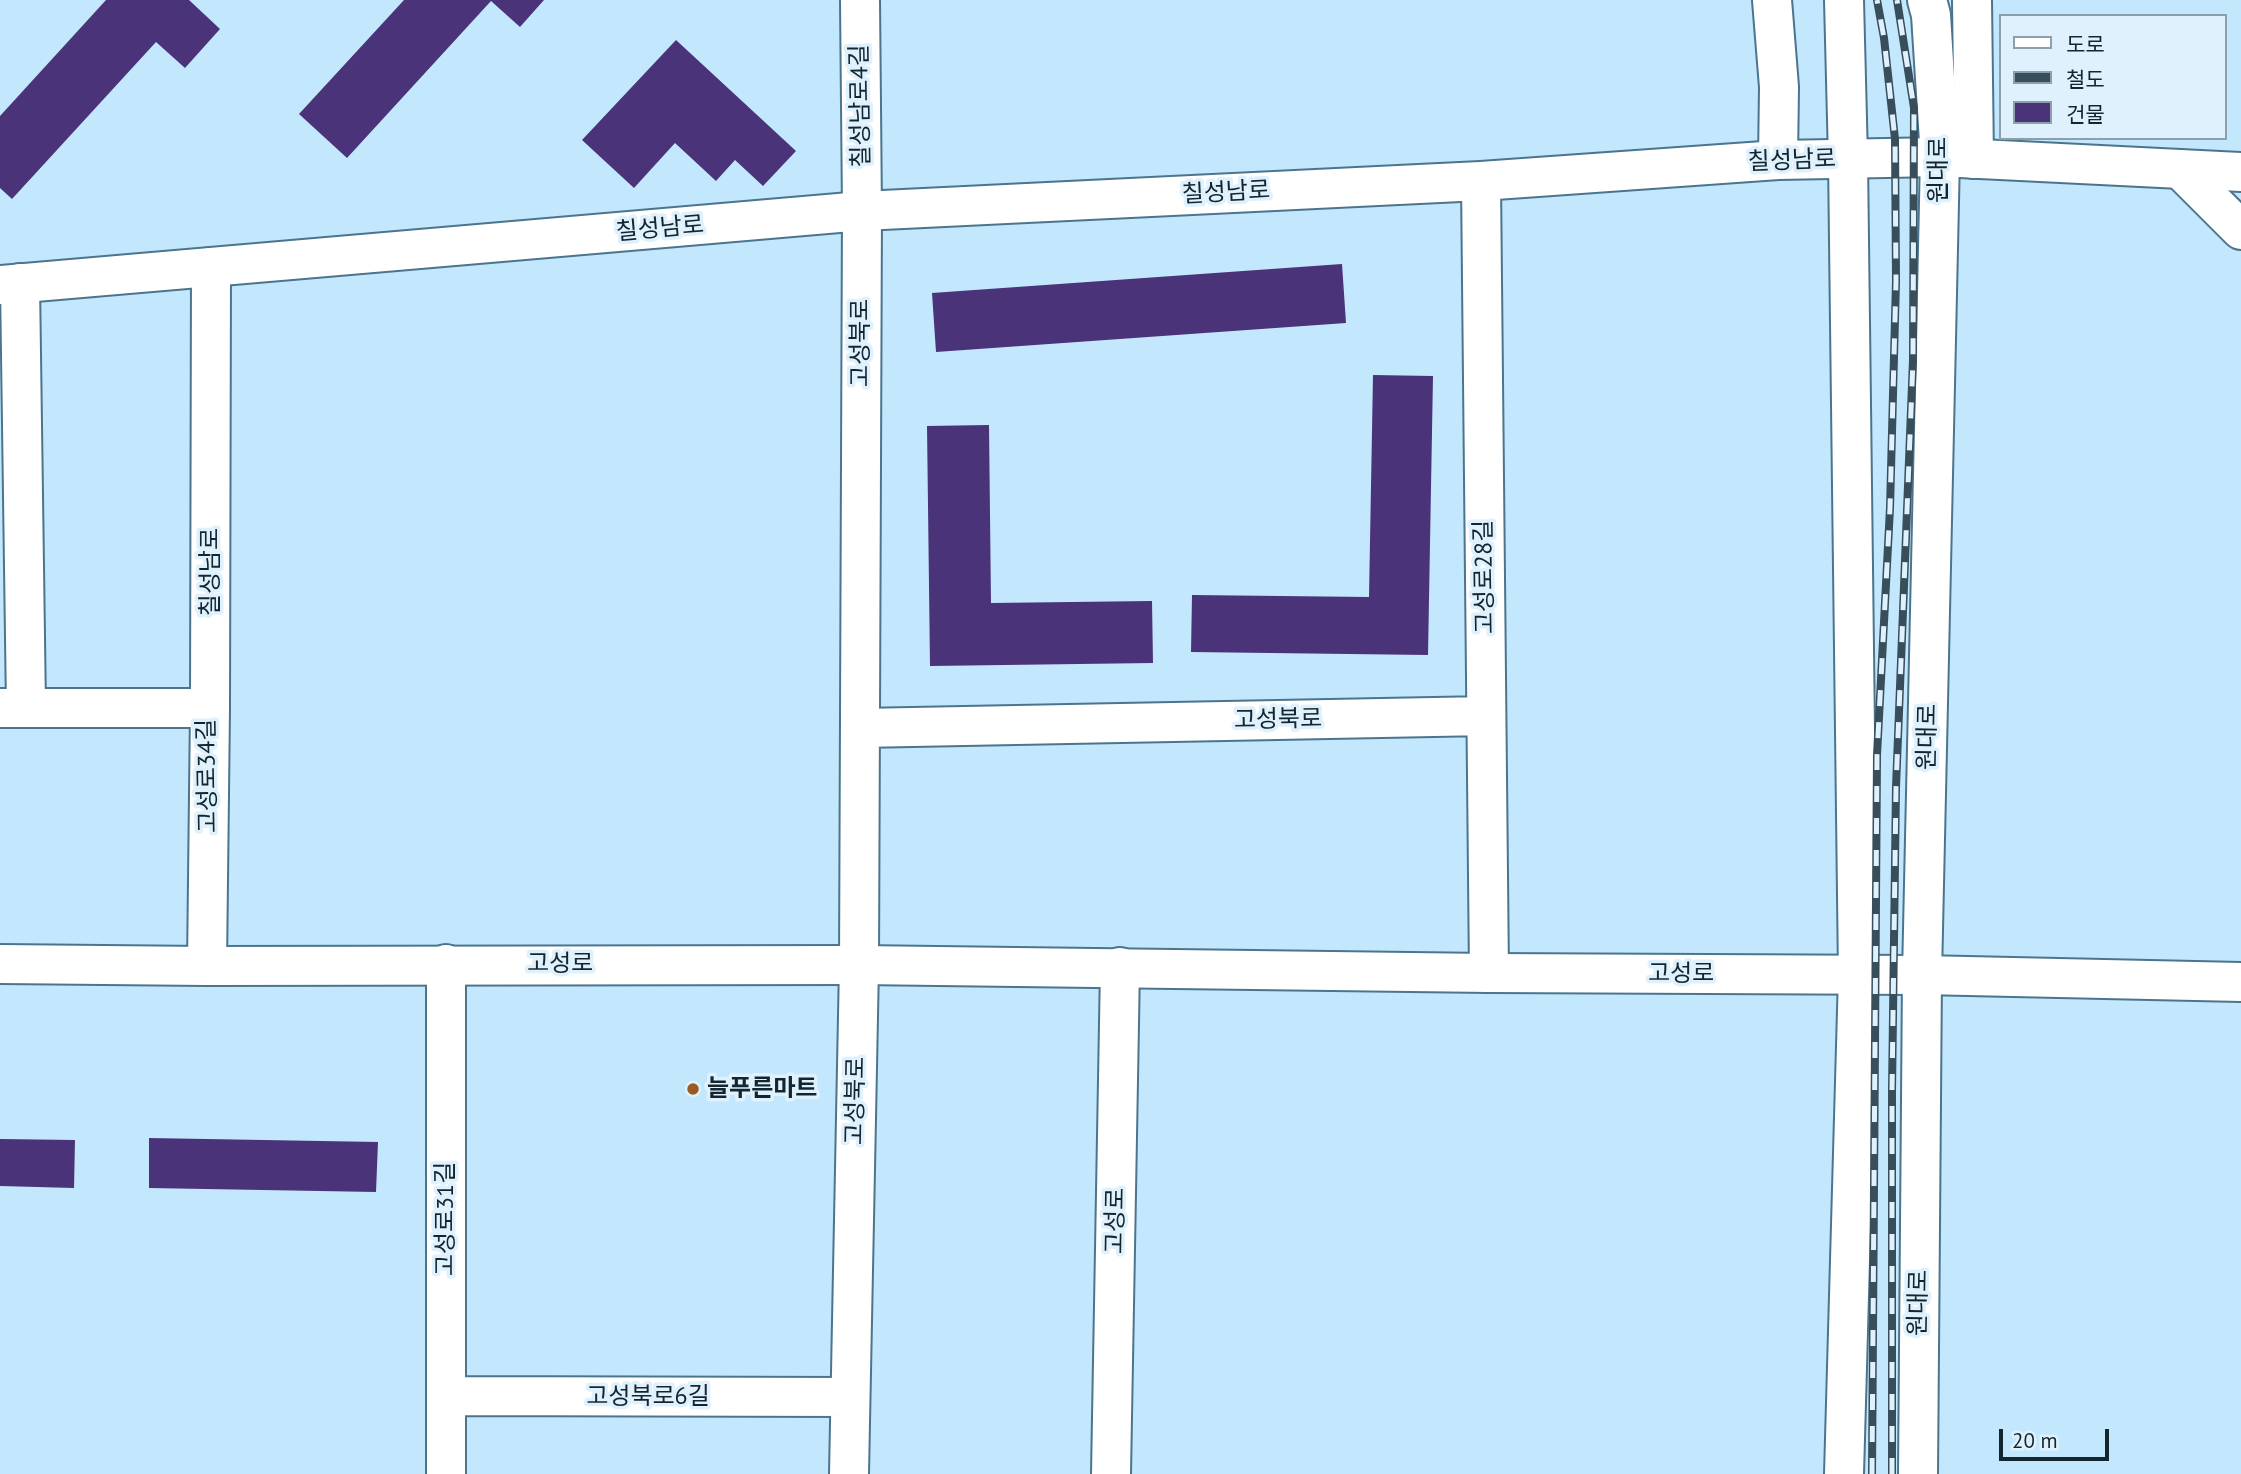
<!DOCTYPE html>
<html>
<head>
<meta charset="utf-8">
<style>
	body { margin:0 }
	#map { position:relative; width:2241px; height:1474px; overflow:hidden; background:#c3e7fd; font-family:"PT Sans","Noto Sans KR",sans-serif }
	canvas { display:block }
	.legend { position:absolute; left:1999px; top:14px; width:228px; height:126px; box-sizing:border-box; background:#dff1fc; border:2px solid #8d9faa; margin:0; padding:9px 12px; list-style:none; font-size:21px; color:#13252f }
	.legend li { display:flex; align-items:center; gap:14px; height:35px }
	.legend b { width:35px; border:2px solid #8d9faa }
	.scale { position:absolute; left:1999px; top:1429px; width:110px; height:32px; box-sizing:border-box; border:4px solid #13252f; border-top:0; padding-left:9px; font-size:21px; line-height:24px; white-space:nowrap; color:#13252f; -webkit-text-stroke:5px #dff1fc; paint-order:stroke }
</style>
</head>
<body>
<div id="map">
<canvas width="2241" height="1474"></canvas>
<ul class="legend">
<li><b style="height:9px;background:#fff"></b>도로</li>
<li><b style="height:9px;background:#384e5a"></b>철도</li>
<li><b style="height:19px;background:#4b337a"></b>건물</li>
</ul>
<div class="scale">20 m</div>
</div>
<script>
const g = document.querySelector('canvas').getContext('2d');
g.lineJoin = 'round';
function fill(path, color) {
  g.fillStyle = color;
  g.fill(path, 'evenodd');
}
function toPath(rows) {
  const path = new Path2D();
  for (const r of rows) {
    path.moveTo(r[0], r[1]);
    for (let i = 2; i < r.length; i += 2) path.lineTo(r[i], r[i + 1]);
  }
  return path;
}
function stroke(path, color, width, dash) {
  g.strokeStyle = color;
  g.lineWidth = width;
  g.lineCap = dash ? 'butt' : 'round';
  g.setLineDash(dash || []);
  g.stroke(path);
}
function label(font, color, halo, rows, align = 'center') {
  g.font = font + ' "PT Sans","Noto Sans KR",sans-serif';
  g.lineWidth = 7;
  g.setLineDash([]);
  g.textBaseline = 'middle';
  g.strokeStyle = halo;
  g.fillStyle = color;
  for (const [text, x, y, turn = 0] of rows) {
    g.save();
    g.translate(x, y);
    g.rotate((+turn || 0) * Math.PI / 180);
    g.textAlign = isNaN(turn) ? turn : align;
    if (halo) g.strokeText(text, 0, 0);
    g.fillText(text, 0, 0);
    g.restore();
  }
}
fill(toPath([
	[106,0,189,0,220,29,185,68,156,42,12,199,0,188,0,116],
	[404,0,544,0,520,27,491,1,347,158,299,114],
	[676,40,796,151,763,186,735,160,716,181,675,143,634,188,582,140],
	[1342,264,1346,323,936,352,932,293],
	[1373,375,1433,376,1428,655,1191,652,1192,595,1369,597],
	[989,425,991,603,1152,601,1153,663,930,666,927,426],
	[149,1138,378,1142,376,1192,149,1188],
	[0,1139,75,1140,74,1188,0,1186]
]), '#4b337a');
const minor = toPath([
	[1772,0,1779,87,1778,160],
	[1972,0,1974,159],
	[2180,169,2241,230],
	[1481,181,1489,973],
	[20,283,26,708],
	[0,708,210,708,207,966],
	[210,708,211,267],
	[860,728,1486,716],
	[446,1396,850,1397],
	[446,1474,446,964],
	[849,1474,859,965,862,211,860,0],
	[1111,1474,1120,967]
]);
const tertiary = toPath([
	[0,285,862,211,1481,181,1778,160,1940,157,2241,172],
	[0,964,207,966,859,965,1489,973,1922,975,2241,982]
]);
const secondary = toPath([
	[1844,0,1848,159,1858,975,1844,1474],
	[1918,1474,1922,975,1940,157,1931,15,1927,0]
]);
stroke(minor, '#4b758d', 42);
stroke(tertiary, '#4b758d', 42);
stroke(secondary, '#4b758d', 42);
stroke(minor, '#fff', 38);
stroke(tertiary, '#fff', 38);
stroke(secondary, '#fff', 38);
const rail = toPath([
	[1872,1474,1877,755,1890,508,1896,281,1895,139,1884,38,1877,0],
	[1892,1474,1892,1091,1896,787,1913,360,1914,108,1897,0]
]);
stroke(rail, '#384e5a', 8);
stroke(rail, '#dff1fc', 5, [16]);
for (const [x, y, r, color] of [
	[693,1089,7,"#9b5925"]
]) {
  const dot = new Path2D();
  dot.arc(x, y, r, 0, 2 * Math.PI);
  g.fillStyle = color;
  g.fill(dot);
  stroke(dot, '#dff1fc', 2.5);
}
label('24px', '#13252f', '#dff1fc', [
	["칠성남로4길",861,106,-91],
	["칠성남로",1792,161,-2],
	["원대로",1939,170,-90],
	["칠성남로",1226,193,-3],
	["칠성남로",660,229,-5],
	["고성북로",861,343,-90],
	["칠성남로",211,572,-90],
	["고성로28길",1485,577,-91],
	["고성북로",1278,720,-1],
	["원대로",1928,737,-89],
	["고성로34길",208,776,-91],
	["고성로",560,964],
	["고성로",1681,974],
	["고성북로",856,1101,-89],
	["고성로31길",446,1219,-90],
	["고성로",1116,1221,-89],
	["원대로",1919,1303,-89],
	["고성북로6길",648,1397]
]);
label('bold 24px', '#13252f', '#dff1fc', [
	["늘푸른마트",707,1089]
], 'left');
</script>
</body>
</html>
